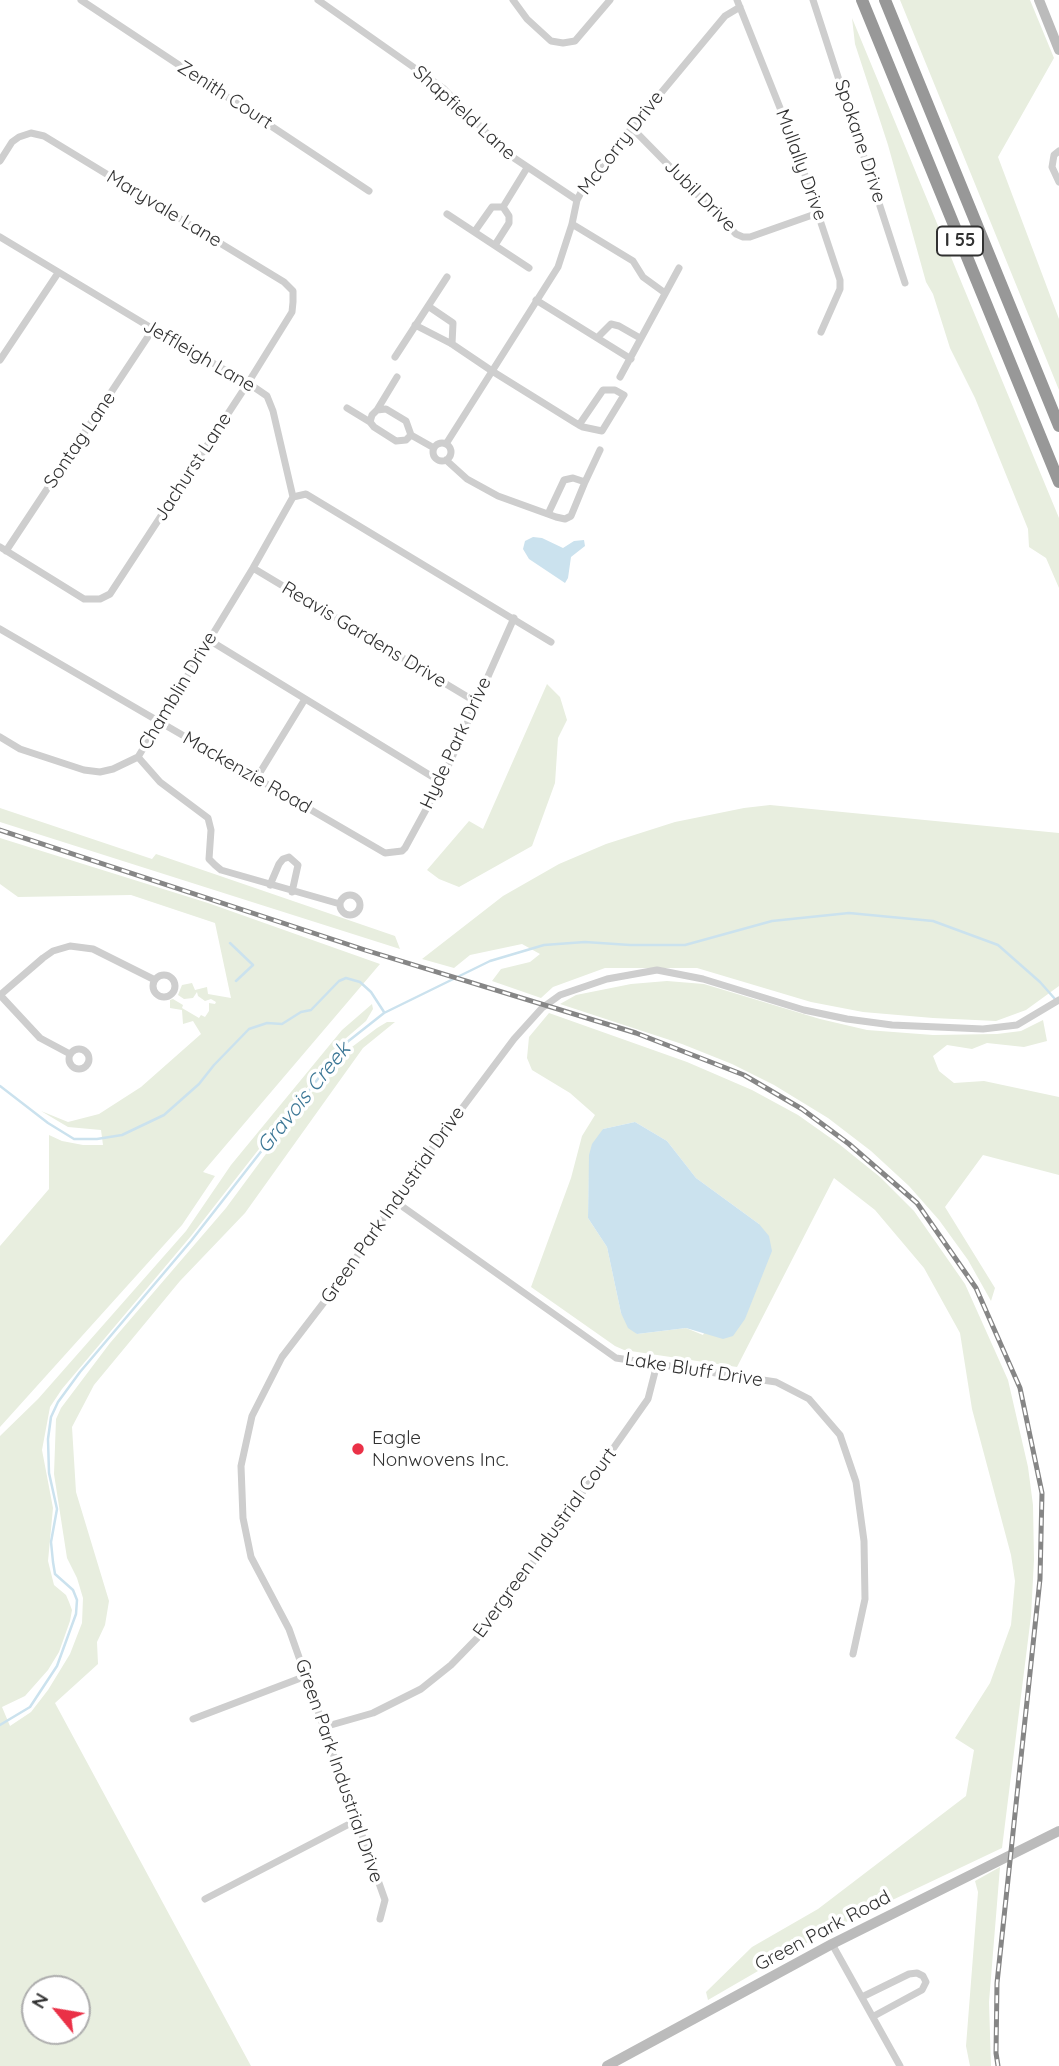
<!DOCTYPE html>
<html>
<head>
<meta charset="utf-8">
<style>
	body { margin:0 }
	#map { position:relative; width:1059px; height:2066px; overflow:hidden; background:#fff; font-family:Quicksand,sans-serif }
	canvas { display:block }
	.north { position:absolute; left:21px; top:1975px; width:70px; height:70px; box-sizing:border-box; background:#fff; border:2px solid #adadad; border-radius:50%; rotate:300deg; font-size:19px; font-weight:700; line-height:28px; text-align:center; color:#313131 }
	.north::after { content:''; display:block; margin:auto; width:24px; height:32px; background:#ea3147; clip-path:polygon(50% 0,100% 100%,50% 72%,0 100%) }
</style>
</head>
<body>
<div id="map">
<canvas width="1059" height="2066"></canvas>
<div class="north">N</div>
</div>
<script>
const g = document.querySelector('canvas').getContext('2d');
g.lineJoin = 'round';
function fill(path, color) {
  g.fillStyle = color;
  g.fill(path, 'evenodd');
}
function toPath(rows) {
  const path = new Path2D();
  for (const r of rows) {
    if (r.length === 3) {
      path.moveTo(r[0] + r[2], r[1]);
      path.arc(r[0], r[1], r[2], 0, 2 * Math.PI);
      continue;
    }
    path.moveTo(r[0], r[1]);
    for (let i = 2; i < r.length; i += 2) path.lineTo(r[i], r[i + 1]);
  }
  return path;
}
function stroke(path, color, width, dash) {
  g.strokeStyle = color;
  g.lineWidth = width;
  g.lineCap = dash ? 'butt' : 'round';
  g.setLineDash(dash || []);
  g.stroke(path);
}
function label(font, color, halo, rows, align = 'center') {
  g.font = font + ' Quicksand,sans-serif';
  g.lineWidth = 7;
  g.setLineDash([]);
  g.textBaseline = 'middle';
  g.strokeStyle = halo;
  g.fillStyle = color;
  for (const [text, x, y, turn = 0] of rows) {
    g.save();
    g.translate(x, y);
    g.rotate((+turn || 0) * Math.PI / 180);
    g.textAlign = isNaN(turn) ? turn : align;
    if (halo) g.strokeText(text, 0, 0);
    g.fillText(text, 0, 0);
    g.restore();
  }
}
fill(toPath([
	[900,0,1030,0,1054,58,998,157,1059,319,1059,390],
	[852,18,1059,518,1059,588,1046,558,1029,547,1028,529,975,398,950,348,933,294,926,282,888,145,855,44],
	[547,684,560,697,567,720,558,738,555,783,532,846,459,887,439,879,427,870,469,821,483,829],
	[770,805,1059,833,1059,986,1026,1010,996,1021,933,1018,863,1012,811,1002,697,968,605,968,553,987,541,998,492,981,501,969,530,962,540,954,522,944,470,955,454,968,422,959,503,896,559,864,606,844,675,822,744,808],
	[0,808,152,859,156,854,395,936,400,949,0,822],
	[0,838,208,903,380,964,203,1172,215,1176,182,1225,0,1427,0,1246,49,1189,49,1135,62,1141,83,1145,103,1145,101,1130,68,1127,41,1111,68,1122,99,1114,141,1087,201,1034,193,1021,183,1024,182,1010,170,1008,170,1000,173,999,183,1005,182,1008,199,1018,201,1015,205,1017,209,1011,209,1003,215,1004,216,1002,211,999,205,1001,198,996,197,992,193,998,184,999,178,995,182,985,192,983,195,990,207,987,208,994,231,998,215,923,131,895,18,897,0,884],
	[667,981,704,984,820,1019,867,1030,933,1035,997,1034,1021,1031,1043,1020,1047,1041,1024,1047,987,1043,972,1049,947,1045,933,1056,939,1071,954,1083,984,1081,1059,1097,1059,1175,983,1155,945,1207,995,1288,991,1301,968,1260,939,1220,909,1186,871,1151,828,1118,774,1085,732,1064,682,1044,560,1004,576,995,631,984],
	[372,1004,373,1009,366,1021,345,1039,191,1236,62,1389,50,1407,42,1450,53,1508,48,1561,54,1585,66,1595,69,1602,72,1610,70,1621,59,1652,48,1670,25,1696,2,1707,10,1726,31,1712,48,1690,70,1654,82,1623,83,1598,77,1578,67,1558,54,1474,56,1419,61,1408,110,1343,226,1208,308,1097,348,1050,377,1028,387,1022,395,1022,363,1048,245,1213,180,1281,94,1385,72,1427,76,1492,109,1601,105,1625,97,1642,98,1664,55,1703,251,2066,0,2066,0,1436,38,1399,186,1231,231,1165,342,1030],
	[35,1989,77,1989,77,2031,35,2031],
	[549,1013,687,1062,752,1090,798,1115,839,1144,880,1177,914,1211,965,1284,1008,1380,1028,1467,1033,1505,1034,1560,1031,1616,1002,1848,827,1931,708,2000,706,1992,752,1947,818,1909,966,1796,974,1750,955,1738,990,1683,1011,1625,1015,1581,1011,1555,972,1409,960,1333,924,1268,875,1210,834,1178,737,1367,624,1350,615,1346,531,1287,571,1178,582,1136,595,1115,570,1093,532,1070,527,1058,529,1037],
	[635,1122,667,1141,696,1178,759,1224,703,1335,686,1328,637,1334,621,1313,607,1247,588,1218,589,1172,603,1129],
	[1000,1867,989,2002,991,2066,970,2066,966,2046,978,1892,975,1881]
]), '#e8eedf');
fill(toPath([
	[533,537,542,538,563,548,574,541,584,540,585,546,571,557,568,578,565,583,529,559,523,549,525,541],
	[635,1122,667,1141,696,1178,759,1224,769,1236,772,1251,745,1319,733,1336,723,1339,686,1328,637,1334,628,1328,621,1313,607,1247,588,1218,589,1155,592,1144,603,1129]
]), '#cbe2ee');
stroke(toPath([
	[230,943,253,965,236,981],
	[0,1086,48,1123,74,1139,97,1139,122,1135,164,1115,199,1084,214,1065,249,1029,267,1023,282,1024,301,1012,311,1010,339,981,346,978,360,982,371,992,384,1012],
	[0,1725,30,1707,57,1666,76,1614,77,1600,73,1590,55,1574,53,1562,51,1542,57,1509,49,1473,48,1439,51,1417,58,1402,80,1372,191,1241,346,1043,384,1013,490,961,544,945,585,942,630,945,685,945,772,921,849,913,933,921,998,945,1040,982,1055,999]
]), '#cbe2ee', 2.5);
stroke(toPath([
	[81,0,369,191],
	[318,0,443,88,505,152,577,200],
	[513,0,527,19,551,41,563,43,575,41,610,0],
	[737,0,796,148,840,280,840,289,821,332],
	[813,0,905,283],
	[631,127,736,234,743,237,750,237,818,213],
	[1059,151,1054,155,1052,167,1059,182],
	[0,161,12,142,19,137,31,133,44,136,284,282,293,291,293,302,292,312,248,383,110,594,100,599,84,599,0,547],
	[503,207,527,168],
	[447,214,529,268],
	[572,224,633,261,643,277,665,293],
	[475,231,492,207,503,207],
	[0,237,153,329,248,383,267,396,273,411,293,497,306,494,551,642],
	[495,245,509,223,509,216,503,207],
	[536,300,631,359],
	[428,306,453,323,452,344],
	[415,325,452,344,492,371,574,422,579,425,583,427,602,431,624,395,615,390,603,390,579,425],
	[598,337,611,324,619,326,640,338],
	[395,357,447,277],
	[0,360,58,273],
	[620,377,679,268],
	[347,408,370,422],
	[377,410,397,377],
	[411,435,406,421,386,409,377,410,372,415,370,422,374,427,396,441,406,440,411,435,434,448],
	[442,452,9],
	[446,444,558,267,572,224,577,200,586,183,725,16,740,7],
	[446,460,467,479,498,496,556,517,565,519,571,516,585,482,573,478,564,480,548,514],
	[585,482,600,450],
	[6,551,153,329],
	[253,568,476,702],
	[0,629,385,853,402,851,405,848,441,782,514,618],
	[209,640,441,782],
	[0,737,20,749,84,770,100,772,113,769,138,757,253,568,293,497],
	[138,757,160,782,208,818,211,830,209,859,215,865,221,870,340,904],
	[256,779,305,699],
	[270,885,279,864,283,859,289,857,298,865,292,892],
	[350,905,10],
	[164,986,11],
	[0,995,43,958,53,951,70,946,93,949,155,980],
	[0,995,40,1038,70,1054],
	[79,1059,10],
	[396,1202,616,1358,776,1382,809,1399,840,1435,856,1482,864,1541,865,1599,853,1654],
	[193,1719,306,1676],
	[324,1727,373,1713,421,1689,451,1665,487,1628,648,1399,657,1364],
	[205,1899,357,1820],
	[380,1919,385,1900,289,1629,251,1557,243,1518,241,1466,252,1416,282,1357,338,1284,427,1155,514,1039,542,1008,560,995,607,979,657,970,703,979,804,1010,847,1019,892,1025,983,1029,1017,1025,1059,1000],
	[832,1944,900,2066],
	[862,1997,909,1974,917,1973,923,1976,926,1982,922,1990,874,2016]
]), '#cecece', 7);
stroke(toPath([
	[1039,0,1059,50],
	[607,2066,832,1944,1059,1831]
]), '#bbb', 10);
stroke(toPath([
	[862,0,1059,482],
	[885,0,1059,426]
]), '#989898', 12);
const rail = toPath([
	[0,830,365,950,636,1033,744,1075,802,1109,849,1144,917,1203,976,1288,1020,1388,1042,1493,1040,1579,997,1983,996,2053,998,2066]
]);
stroke(rail, '#868686', 5);
stroke(rail, '#fff', 2.5, [8]);
for (const [x, y, r, color] of [
	[358,1449,7,"#ea3147"]
]) {
  const dot = new Path2D();
  dot.arc(x, y, r, 0, 2 * Math.PI);
  g.fillStyle = color;
  g.fill(dot);
  stroke(dot, '#fff', 2.5);
}
for (const [x, y, w] of [
	[960,241,46]
]) {
  const box = new Path2D();
  box.roundRect(x - w / 2, y - 14.5, w, 29, 5);
  g.fillStyle = '#fff';
  g.fill(box);
  stroke(box, '#313131', 2);
}
label('bold 18px', '#313131', null, [
	["I 55",960,241]
]);
label('19px', '#313131', '#fff', [
	["Zenith Court",225,95,33],
	["Shapfield Lane",464,113,42],
	["Spokane Drive",860,141,72],
	["McCorry Drive",621,143,-52],
	["Mullally Drive",801,165,70],
	["Jubil Drive",700,196,45],
	["Maryvale Lane",164,209,31],
	["Jeffleigh Lane",199,356,30],
	["Sontag Lane",80,440,-56],
	["Jachurst Lane",193,467,-57],
	["Reavis Gardens Drive",364,635,31],
	["Chamblin Drive",178,691,-59],
	["Hyde Park Drive",456,743,-65],
	["Mackenzie Road",247,773,30],
	["Green Park Industrial Drive",393,1205,-55],
	["Lake Bluff Drive",694,1370,9],
	["Evergreen Industrial Court",545,1543,-54],
	["Green Park Industrial Drive",339,1771,71],
	["Green Park Road",823,1931,-28]
]);
label('19px', '#313131', '#fff', [
	["Eagle",372,1438],
	["Nonwovens Inc.",372,1460]
], 'left');
label('italic 21px', '#3c7796', '#fff', [
	["Gravois Creek",304,1098,-51]
]);
</script>
</body>
</html>
